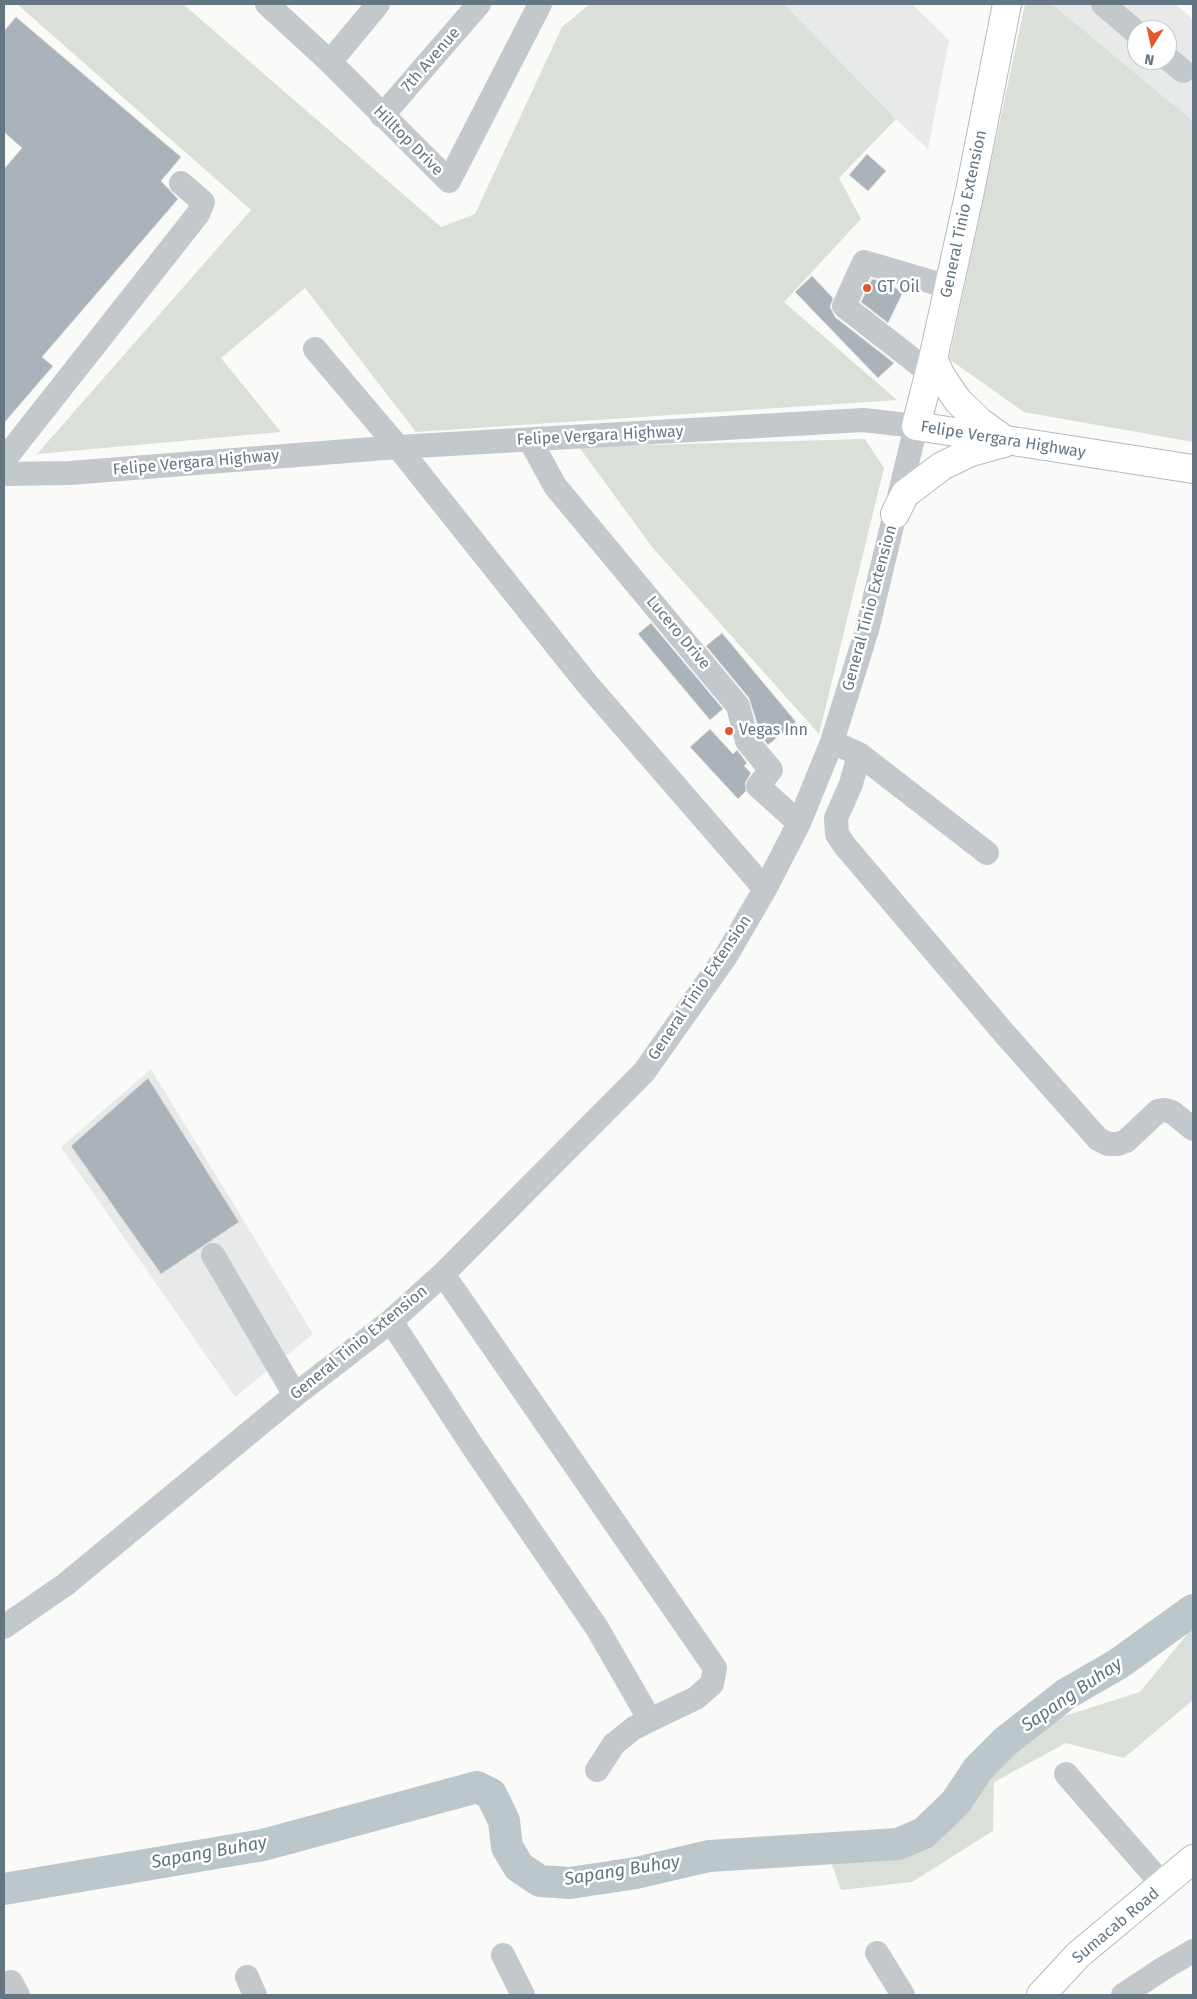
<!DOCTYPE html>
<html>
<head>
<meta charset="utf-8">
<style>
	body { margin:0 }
	#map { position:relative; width:1197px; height:1999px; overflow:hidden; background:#fafaf8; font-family:"Fira Sans",sans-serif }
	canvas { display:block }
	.frame { position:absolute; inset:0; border:5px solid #657683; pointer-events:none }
	.north { position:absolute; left:1127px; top:20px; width:50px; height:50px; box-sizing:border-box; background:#fff; border:1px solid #c1c8cd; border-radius:50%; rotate:190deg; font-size:14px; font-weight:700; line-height:20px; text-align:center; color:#657683 }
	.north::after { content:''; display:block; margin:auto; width:18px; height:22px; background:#e4572e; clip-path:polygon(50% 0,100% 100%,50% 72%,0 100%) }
</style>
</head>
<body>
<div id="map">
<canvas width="1197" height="1999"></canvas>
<div class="frame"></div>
<div class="north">N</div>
</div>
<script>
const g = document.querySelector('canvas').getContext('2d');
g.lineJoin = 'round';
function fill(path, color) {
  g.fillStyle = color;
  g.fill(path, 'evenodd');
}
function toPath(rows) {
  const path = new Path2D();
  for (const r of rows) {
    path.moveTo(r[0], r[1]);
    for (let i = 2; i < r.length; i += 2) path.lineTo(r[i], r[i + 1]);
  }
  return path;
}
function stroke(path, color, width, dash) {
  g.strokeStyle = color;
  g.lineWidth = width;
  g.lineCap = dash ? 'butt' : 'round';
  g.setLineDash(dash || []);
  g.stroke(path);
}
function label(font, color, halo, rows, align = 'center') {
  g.font = font + ' "Fira Sans",sans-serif';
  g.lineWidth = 5;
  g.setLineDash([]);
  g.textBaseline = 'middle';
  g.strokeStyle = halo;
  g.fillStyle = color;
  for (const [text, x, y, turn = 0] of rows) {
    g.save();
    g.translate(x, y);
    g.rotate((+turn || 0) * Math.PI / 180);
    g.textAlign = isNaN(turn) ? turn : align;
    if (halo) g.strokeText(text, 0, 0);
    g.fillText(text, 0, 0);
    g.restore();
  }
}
fill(toPath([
	[784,4,912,4,949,40,928,149,896,119],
	[1052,4,1175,4,1193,19,1193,121],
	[1137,30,1167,30,1167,60,1137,60],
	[151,1069,313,1334,235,1397,61,1147]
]), '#e8e9e9');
fill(toPath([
	[17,4,183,4,441,227,475,214,562,27,590,4,784,4,896,119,839,178,861,219,784,302,897,400,416,432,305,288,221,358,281,432,37,454,251,210],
	[1025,4,1052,4,1193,121,1193,442,1024,412,949,359],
	[865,439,884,468,819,734,652,547,579,447],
	[1193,1627,1193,1700,1124,1758,1066,1743,994,1782,993,1831,912,1882,841,1890,830,1859,918,1851,978,1783,1033,1726,1140,1692]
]), '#dadfd7');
stroke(toPath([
	[4,1889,263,1845,477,1787,491,1794,504,1821,507,1847,519,1867,540,1881,570,1883,636,1873,709,1856,898,1844,924,1833,956,1802,978,1769,1006,1741,1066,1694,1118,1664,1193,1610]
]), '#bbc7cb', 32);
const building = toPath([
	[16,17,181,157,161,181,178,199,42,357,53,366,4,423,4,169,22,148,4,132,4,31,16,17],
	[867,154,886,171,868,191,849,175,867,154],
	[812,276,833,298,830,307,835,317,894,363,878,378,795,292,812,276],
	[872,279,884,282,903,292,888,323,861,302,872,279],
	[651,623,723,709,710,720,638,634,651,623],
	[722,633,796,722,768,745,760,735,759,732,762,729,757,723,749,698,706,646,722,633],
	[710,729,733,754,737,750,747,763,744,766,751,773,745,783,746,791,738,799,690,747,710,729],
	[148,1078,239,1222,161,1274,71,1146,148,1078]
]);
fill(building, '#aab3b9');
stroke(building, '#dcdcda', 1);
const major = toPath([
	[1007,4,970,191,933,359,916,426,1193,469],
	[933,359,941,376,958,401,980,422,1002,438],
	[895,514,905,494,942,466,971,452,1004,443],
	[1041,1995,1078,1955,1193,1859]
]);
stroke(major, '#b5babe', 30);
stroke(toPath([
	[267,4,330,62,449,181,540,4],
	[1103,4,1137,33],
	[1167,58,1183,71],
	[330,62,378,4],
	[382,116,479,4],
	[315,349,398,447,588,685,765,889],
	[930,373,844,306,864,262,949,287],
	[530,440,555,486,738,706,747,741,771,770,758,786,799,823],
	[4,460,198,214,203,202,181,183],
	[4,474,70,473,398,447,863,420,916,426,867,630,832,742,799,823,765,889,726,956,644,1072,443,1274,391,1321,295,1395,66,1584,4,1627],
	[832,742,859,754,851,784,836,818,837,834,845,846,1004,1033,1098,1139,1108,1144,1118,1144,1126,1141,1158,1111,1165,1110,1172,1112,1193,1129],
	[859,754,987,853],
	[213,1255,295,1395],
	[443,1274,715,1668,712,1684,696,1698,650,1720],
	[391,1321,473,1447,597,1628,650,1720,634,1728,614,1744,597,1770],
	[1066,1774,1163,1885],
	[877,1953,903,1995],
	[503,1955,523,1995],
	[247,1977,255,1995],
	[11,1982,18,1995],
	[1123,1995,1164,1968,1193,1951]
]), '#c3c8cc', 24);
stroke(major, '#fff', 28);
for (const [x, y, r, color] of [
	[867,288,5,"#e4572e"],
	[729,731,5,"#e4572e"]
]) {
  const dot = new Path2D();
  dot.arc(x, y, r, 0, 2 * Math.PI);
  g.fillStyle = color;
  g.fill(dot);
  stroke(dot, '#fff', 2);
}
label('16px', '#657683', '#fff', [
	["7th Avenue",431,60,-49],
	["Hilltop Drive",408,141,45],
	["General Tinio Extension",964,214,-78],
	["Felipe Vergara Highway",600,436,-3],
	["Felipe Vergara Highway",1003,440,9],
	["Felipe Vergara Highway",196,463,-5],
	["General Tinio Extension",870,608,-75],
	["Lucero Drive",678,633,50],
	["General Tinio Extension",700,988,-56],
	["General Tinio Extension",359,1343,-39],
	["Sumacab Road",1116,1926,-40]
]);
label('16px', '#657683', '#fff', [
	["GT Oil",877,288],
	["Vegas Inn",739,731]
], 'left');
label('italic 18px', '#60757c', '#fff', [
	["Sapang Buhay",1072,1695,-34],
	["Sapang Buhay",209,1853,-10],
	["Sapang Buhay",622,1871,-9]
]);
</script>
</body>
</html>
